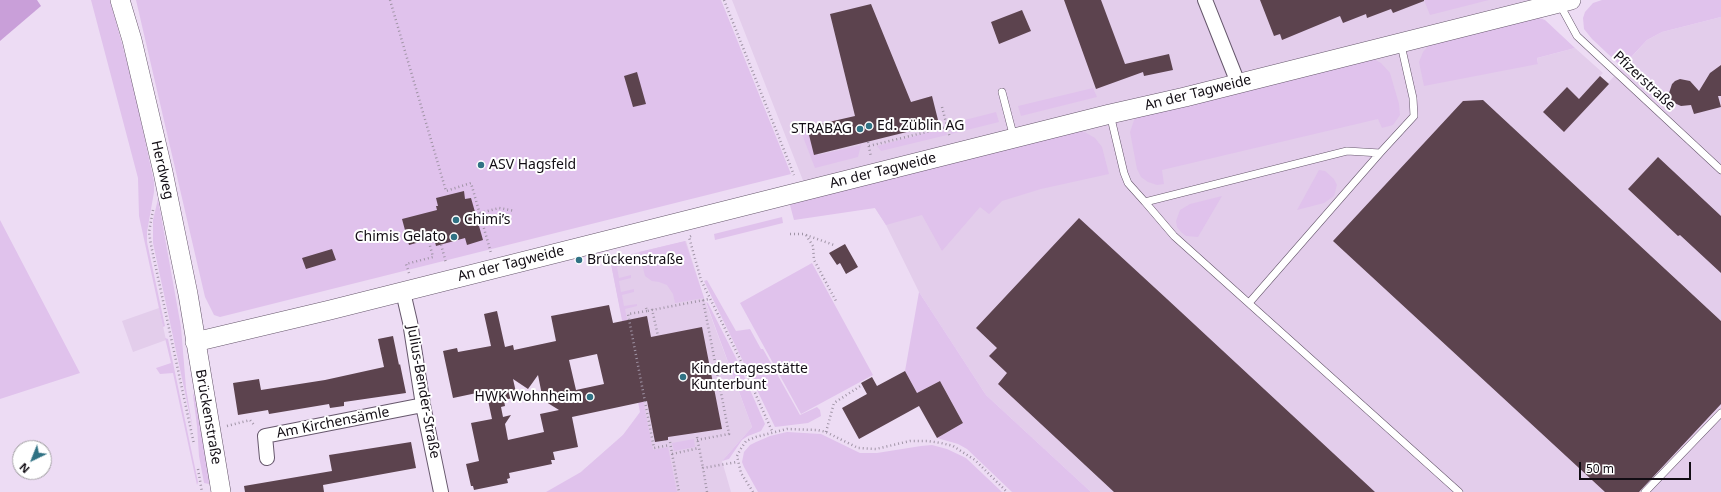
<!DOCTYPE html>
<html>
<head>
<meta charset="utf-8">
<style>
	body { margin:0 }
	#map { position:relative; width:1721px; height:492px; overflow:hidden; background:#eddcf4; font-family:"Noto Sans",sans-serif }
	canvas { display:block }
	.north { position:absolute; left:12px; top:440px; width:40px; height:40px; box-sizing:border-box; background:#fff; border:1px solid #a09ea1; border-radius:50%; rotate:223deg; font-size:11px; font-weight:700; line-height:16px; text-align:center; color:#120d14 }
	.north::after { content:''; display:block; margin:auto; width:14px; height:18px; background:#307284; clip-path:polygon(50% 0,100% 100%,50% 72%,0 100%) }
	.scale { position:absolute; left:1579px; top:462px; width:112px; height:18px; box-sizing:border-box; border:2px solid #120d14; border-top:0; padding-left:5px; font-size:12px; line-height:14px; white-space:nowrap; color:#120d14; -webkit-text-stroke:3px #fff; paint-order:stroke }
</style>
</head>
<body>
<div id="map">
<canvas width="1721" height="492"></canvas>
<div class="north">N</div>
<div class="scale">50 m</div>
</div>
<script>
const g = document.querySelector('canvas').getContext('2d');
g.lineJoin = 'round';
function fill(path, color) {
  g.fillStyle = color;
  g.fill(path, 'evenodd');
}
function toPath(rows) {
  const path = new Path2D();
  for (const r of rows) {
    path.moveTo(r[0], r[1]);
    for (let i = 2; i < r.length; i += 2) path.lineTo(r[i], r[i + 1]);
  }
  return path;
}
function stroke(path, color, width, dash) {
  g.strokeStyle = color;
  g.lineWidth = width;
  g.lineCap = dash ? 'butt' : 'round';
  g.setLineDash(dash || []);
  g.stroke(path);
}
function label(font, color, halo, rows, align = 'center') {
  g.font = font + ' "Noto Sans",sans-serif';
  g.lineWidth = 4;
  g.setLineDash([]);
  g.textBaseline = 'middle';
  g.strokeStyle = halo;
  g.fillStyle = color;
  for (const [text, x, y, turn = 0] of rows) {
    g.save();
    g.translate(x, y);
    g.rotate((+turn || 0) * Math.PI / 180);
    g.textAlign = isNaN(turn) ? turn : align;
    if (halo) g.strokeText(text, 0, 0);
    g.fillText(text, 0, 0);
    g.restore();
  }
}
fill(toPath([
	[732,0,1534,0,1486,12,1538,64,1537,58,1575,48,1603,73,1600,76,1608,83,1647,40,1662,32,1721,17,1721,492,1091,492,986,395,919,292,886,225,875,208,858,167,804,183],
	[686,241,704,298,752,427,722,461,731,492,593,492,581,472,623,435,641,412,610,259],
	[159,308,166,340,133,352,122,321]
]), '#e3cdeb');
fill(toPath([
	[91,0,110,0,133,84,154,182,154,192,147,232,147,242,165,326,163,327,139,216,138,178],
	[136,0,721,0,791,174,220,317,214,315,205,297],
	[1424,0,1489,0,1430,15],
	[1602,0,1721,0,1721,17,1662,32,1647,40,1622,67,1592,39,1584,29,1583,18,1585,12,1593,3],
	[1537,17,1545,20,1575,48,1537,58,1538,64,1424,86,1419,62,1423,52,1430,44],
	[1372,58,1381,63,1390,73,1399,104,1400,115,1393,125,1382,128,1378,119,1162,170,1164,184,1157,185,1148,182,1141,177,1137,169,1130,132,1134,120,1140,114,1171,107,1172,110,1202,103,1202,99],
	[1093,88,1097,97,1021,116,1018,106],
	[996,112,999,122,951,134,949,124],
	[810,126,818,155,861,145,858,157,815,168,800,129],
	[945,128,947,135,881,151,877,146],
	[1081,130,1095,138,1102,147,1109,174,1041,189,1002,201,989,214,980,207,942,251,922,215,886,225,875,208,794,220,790,205,799,201],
	[1319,170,1325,171,1334,179,1337,185,1334,196,1324,203,1297,210],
	[1222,196,1198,237,1186,236,1181,232,1177,227,1176,221,1180,210,1190,204],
	[158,199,181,327,186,388,193,430,153,243,153,220],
	[782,217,783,223,715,240,714,234],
	[0,220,80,373,0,399],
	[685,241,704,298,675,303,673,294,667,285,659,282,652,281,645,276,639,252],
	[627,255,629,264,617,267,619,278,631,275,631,278,619,281,621,292,634,289,634,292,622,295,624,306,637,304,637,306,625,309,653,450,668,447,677,492,546,492,581,472,623,435,640,412,610,259],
	[812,263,873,375,801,414,740,303],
	[707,280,736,331,750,329,761,349,763,349,800,415,817,407,820,410,821,416,808,423,775,427,704,281],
	[919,292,986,395,1091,492,1012,492,967,449,958,444,937,438,963,423,940,381,917,393,905,371],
	[706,302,708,303,737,360,765,424,761,431,748,436,742,440,729,459,722,461,752,427],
	[165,338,168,339,198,482,197,485,173,373,160,374,156,368,171,363],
	[194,394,210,472,209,484,204,483,199,456,197,426,193,395],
	[787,432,821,434,860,453,877,453,921,446,932,445,947,449,966,458,1002,492,758,492,744,467,742,462,744,452,750,445,756,442,770,436],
	[694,439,695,447,674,451,672,443]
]), '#e0c2ec');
fill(toPath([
	[0,0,37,0,41,6,0,41]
]), '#c99fd9');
fill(toPath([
	[1064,0,1101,0,1125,64,1169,54,1173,70,1144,76,1143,72,1096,89],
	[1260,0,1424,0,1424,1,1393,13,1391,9,1367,18,1366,14,1343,23,1340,16,1282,40,1280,34,1274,36],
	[871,4,911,102,932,96,939,124,814,155,807,127,855,116,830,14],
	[1022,10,1031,31,999,44,991,22],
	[1721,65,1721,96,1718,96,1721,107,1694,114,1691,105,1681,106,1672,102,1669,93,1672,84,1675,81,1680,79,1690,81,1699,91,1710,73],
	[637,72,646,104,633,107,624,76],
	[1600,76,1609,84,1564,132,1543,112,1567,87,1579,99],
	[1483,100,1721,321,1721,404,1639,492,1605,492,1333,241,1463,101],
	[1658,157,1721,216,1721,273,1680,235,1678,236,1628,189],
	[464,191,465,199,471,198,483,240,467,245,465,238,436,246,434,238,409,245,402,219,437,210,436,206,438,206,436,198],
	[1079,218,1167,299,1375,492,1114,492,998,384,1007,373,989,356,997,348,976,328],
	[845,244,858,267,846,274,840,263,837,265,829,253],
	[332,249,336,260,306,269,302,258],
	[609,305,613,323,647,316,651,337,702,327,722,429,668,437,668,440,655,442,647,401,572,417,578,447,553,452,555,460,551,460,552,464,509,473,510,478,507,479,508,483,474,490,473,486,471,486,466,464,479,461,471,423,492,419,486,391,453,398,443,351,457,348,458,352,491,346,484,314,497,311,505,347,513,345,514,350,556,341,551,316],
	[597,354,604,384,576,390,569,360],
	[538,375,543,400,559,410,540,414,544,432,508,440,505,424,511,415,503,417,501,407,505,406,504,400,517,397,513,379,528,389],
	[393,336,399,365,400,364,406,393,344,402,344,406,330,408,329,404,269,414,268,410,238,415,233,383,259,379,261,390,325,380,384,367,378,339],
	[905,371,917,393,940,381,963,423,937,438,919,406,859,439,842,408,867,394,861,383,872,377,877,386],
	[411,442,416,468,323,485,324,492,245,492,244,486,332,471,329,455]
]), '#5c434e');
const service = toPath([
	[1559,3,1577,36,1721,170],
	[1401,45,1413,98,1414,116,1380,153,1347,151,1145,202,1174,236,1459,492],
	[1002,92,1014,138],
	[1110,114,1124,173,1128,183,1145,202],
	[1249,303,1380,153],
	[1645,492,1721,413]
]);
const minor = toPath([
	[1205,0,1238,83],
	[403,292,410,322,423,405,441,492],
	[267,458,265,436,423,405]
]);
const secondary = toPath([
	[120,0,132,40,163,172,188,294,221,492],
	[195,342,330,310,1110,114,1185,97,1571,0]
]);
stroke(service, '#66576c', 8);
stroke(minor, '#66576c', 16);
stroke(secondary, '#66576c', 20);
stroke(toPath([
	[390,0,446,191,471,183,491,253],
	[724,0,794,175],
	[942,107,950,138],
	[868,142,871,157],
	[869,146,947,127],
	[153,210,149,232,151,245,194,444],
	[480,213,499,208,515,211],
	[790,234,803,234,834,245],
	[806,235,813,246,814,260,836,301],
	[691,236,689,237,701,280,739,357,772,431],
	[439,237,446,263],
	[409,273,406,264,433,257,429,242,435,241],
	[646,308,647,311,709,299],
	[652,309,658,336],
	[647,311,628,314,654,448,670,445],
	[227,426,250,420,255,426],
	[826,432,834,403,862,385],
	[697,437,703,468],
	[697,440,729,434,703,300],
	[670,442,679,492],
	[672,454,699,448],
	[198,469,202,492],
	[707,492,703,468,737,462],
	[753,492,741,473,737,456,740,450,746,441,756,437,787,429,818,430,826,432,858,448,876,449,910,441,928,441,941,443,953,446,975,460,1007,492]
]), '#a094a6', 2.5, [1, 3]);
stroke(service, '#fff', 7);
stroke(minor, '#fff', 14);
stroke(secondary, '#fff', 19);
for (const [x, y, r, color] of [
	[869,126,4,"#307284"],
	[860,129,4,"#307284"],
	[481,165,4,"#307284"],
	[456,220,4,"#307284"],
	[454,237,4,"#307284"],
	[579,260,4,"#307284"],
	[683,377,4,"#307284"],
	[590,397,4,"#307284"]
]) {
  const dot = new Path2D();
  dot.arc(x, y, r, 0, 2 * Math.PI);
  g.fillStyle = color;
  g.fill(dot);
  stroke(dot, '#fff', 1.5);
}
label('14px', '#120d14', '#fff', [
	["Pfizerstraße",1644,81,43],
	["An der Tagweide",1198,93,-14],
	["Herdweg",162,170,77],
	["An der Tagweide",883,171,-14],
	["An der Tagweide",511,264,-14],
	["Julius-Bender-Straße",423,392,80],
	["Brückenstraße",208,417,80],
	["Am Kirchensämle",333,423,-11]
]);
label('14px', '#120d14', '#fff', [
	["Ed. Züblin AG",877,126],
	["STRABAG",852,129,"right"],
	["ASV Hagsfeld",489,165],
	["Chimi’s",464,220],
	["Chimis Gelato",446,237,"right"],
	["Brückenstraße",587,260],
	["Kindertagesstätte",691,369],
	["Kunterbunt",691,385],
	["HWK Wohnheim",582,397,"right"]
], 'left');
</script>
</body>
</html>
